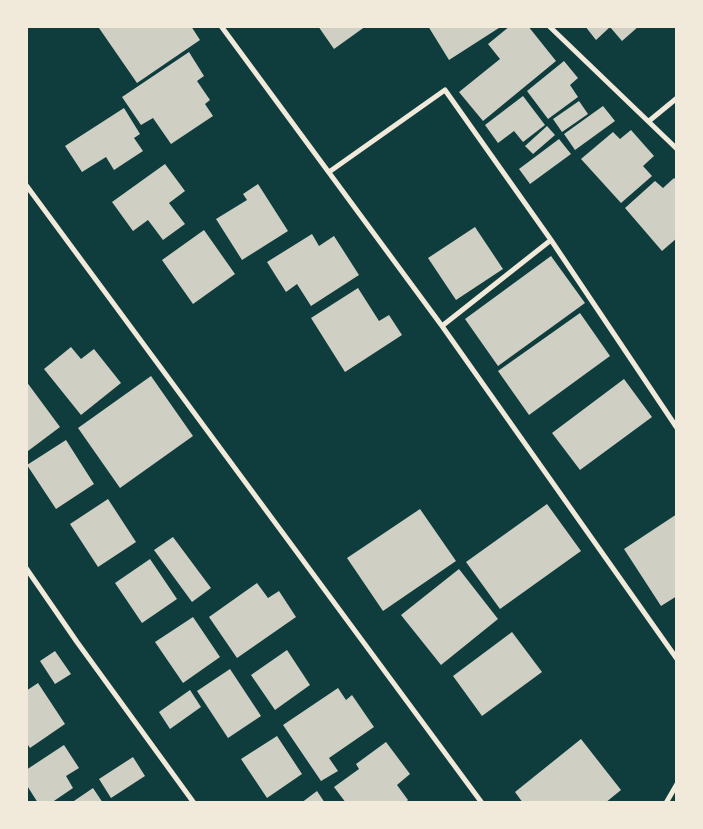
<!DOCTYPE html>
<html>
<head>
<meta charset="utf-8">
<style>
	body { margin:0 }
	#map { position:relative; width:703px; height:829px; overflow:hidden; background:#0f3d3e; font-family:Barlow,sans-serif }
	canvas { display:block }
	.frame { position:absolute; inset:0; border:28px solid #f1e9da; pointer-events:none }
</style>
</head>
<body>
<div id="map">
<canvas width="703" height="829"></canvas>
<div class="frame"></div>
</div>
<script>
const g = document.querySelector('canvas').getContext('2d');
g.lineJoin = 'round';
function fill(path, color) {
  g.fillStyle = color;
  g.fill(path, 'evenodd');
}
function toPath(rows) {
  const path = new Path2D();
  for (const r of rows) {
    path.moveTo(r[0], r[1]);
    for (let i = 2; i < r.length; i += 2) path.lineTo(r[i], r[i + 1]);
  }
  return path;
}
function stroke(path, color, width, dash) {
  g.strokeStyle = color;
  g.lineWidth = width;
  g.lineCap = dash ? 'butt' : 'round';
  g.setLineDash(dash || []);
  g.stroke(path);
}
fill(toPath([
	[102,26,191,26,200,40,137,83,99,28],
	[318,26,366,26,334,49],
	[428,26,502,26,449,60],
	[510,26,528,26,556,61,483,121,459,92,500,59,488,44],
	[585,26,639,26,622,41,610,27,596,40],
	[189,52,204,76,197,81,210,100,205,104,213,116,171,144,153,118,141,125,122,97],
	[564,61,578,78,570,85,578,97,548,119,527,91],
	[523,96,545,125,523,142,514,131,498,143,485,125],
	[579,101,588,114,562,132,553,119],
	[603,106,615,121,575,150,564,134],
	[124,108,140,134,134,138,143,151,114,170,106,157,82,172,65,146],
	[547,126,555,135,533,154,525,146],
	[631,130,654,156,643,166,652,176,621,203,581,159,613,132,620,139],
	[559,139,571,154,530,184,519,169],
	[165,164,185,191,169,203,185,224,163,240,148,220,133,231,112,202],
	[674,178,677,181,677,238,662,251,625,208,655,181,663,188],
	[258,184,288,231,242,260,216,219,247,200,243,194],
	[475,227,503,269,456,300,428,258],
	[204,230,235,274,193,304,162,260],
	[312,234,319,246,334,236,359,275,311,306,297,284,286,292,267,262],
	[551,256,585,303,498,366,465,319],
	[358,288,379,321,389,315,402,335,345,372,311,318],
	[580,313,610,356,529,415,498,371],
	[71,347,81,359,94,349,121,383,81,415,44,369],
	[151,376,193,436,120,488,78,428],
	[624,379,652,417,580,470,552,433],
	[26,381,60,427,28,451,26,449],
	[66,440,94,484,56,509,27,465],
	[108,499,136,542,98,567,70,524],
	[547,504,581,551,500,609,466,562],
	[420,509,456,561,383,611,347,558],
	[677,514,677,596,661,606,624,549],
	[173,537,211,588,192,602,154,550],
	[150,559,177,599,142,623,115,583],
	[459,569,498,619,441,665,401,615],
	[257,583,268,598,279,591,296,617,237,658,209,617],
	[193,617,220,657,183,683,155,642],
	[512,632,542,672,482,716,453,676],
	[287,650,310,685,275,710,251,675],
	[55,651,71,674,55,684,40,661],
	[230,669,261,716,228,738,197,691],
	[38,683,65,724,30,748,26,742,26,691],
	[338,688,346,700,352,695,374,727,329,758,338,771,321,781,283,725],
	[190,690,201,707,170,729,159,712],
	[277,736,302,774,267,798,241,759],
	[581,739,621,790,605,803,523,803,515,792],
	[386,742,410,774,397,785,408,800,405,803,346,803,334,787,359,769,356,764],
	[64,745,79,768,66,776,73,788,51,803,38,803,26,784,26,770],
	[133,757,145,776,111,798,99,779],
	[93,788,103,803,71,803],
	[317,791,325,803,301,803]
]), '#cfcfc3');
stroke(toPath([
	[221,26,442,326,677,659],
	[549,26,677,149],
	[649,121,677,98],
	[329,172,445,90,551,240,677,428],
	[26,185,482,803],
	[442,326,551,240],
	[26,568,77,642,194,803],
	[666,803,677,784]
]), '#f1e9da', 5);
</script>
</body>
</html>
